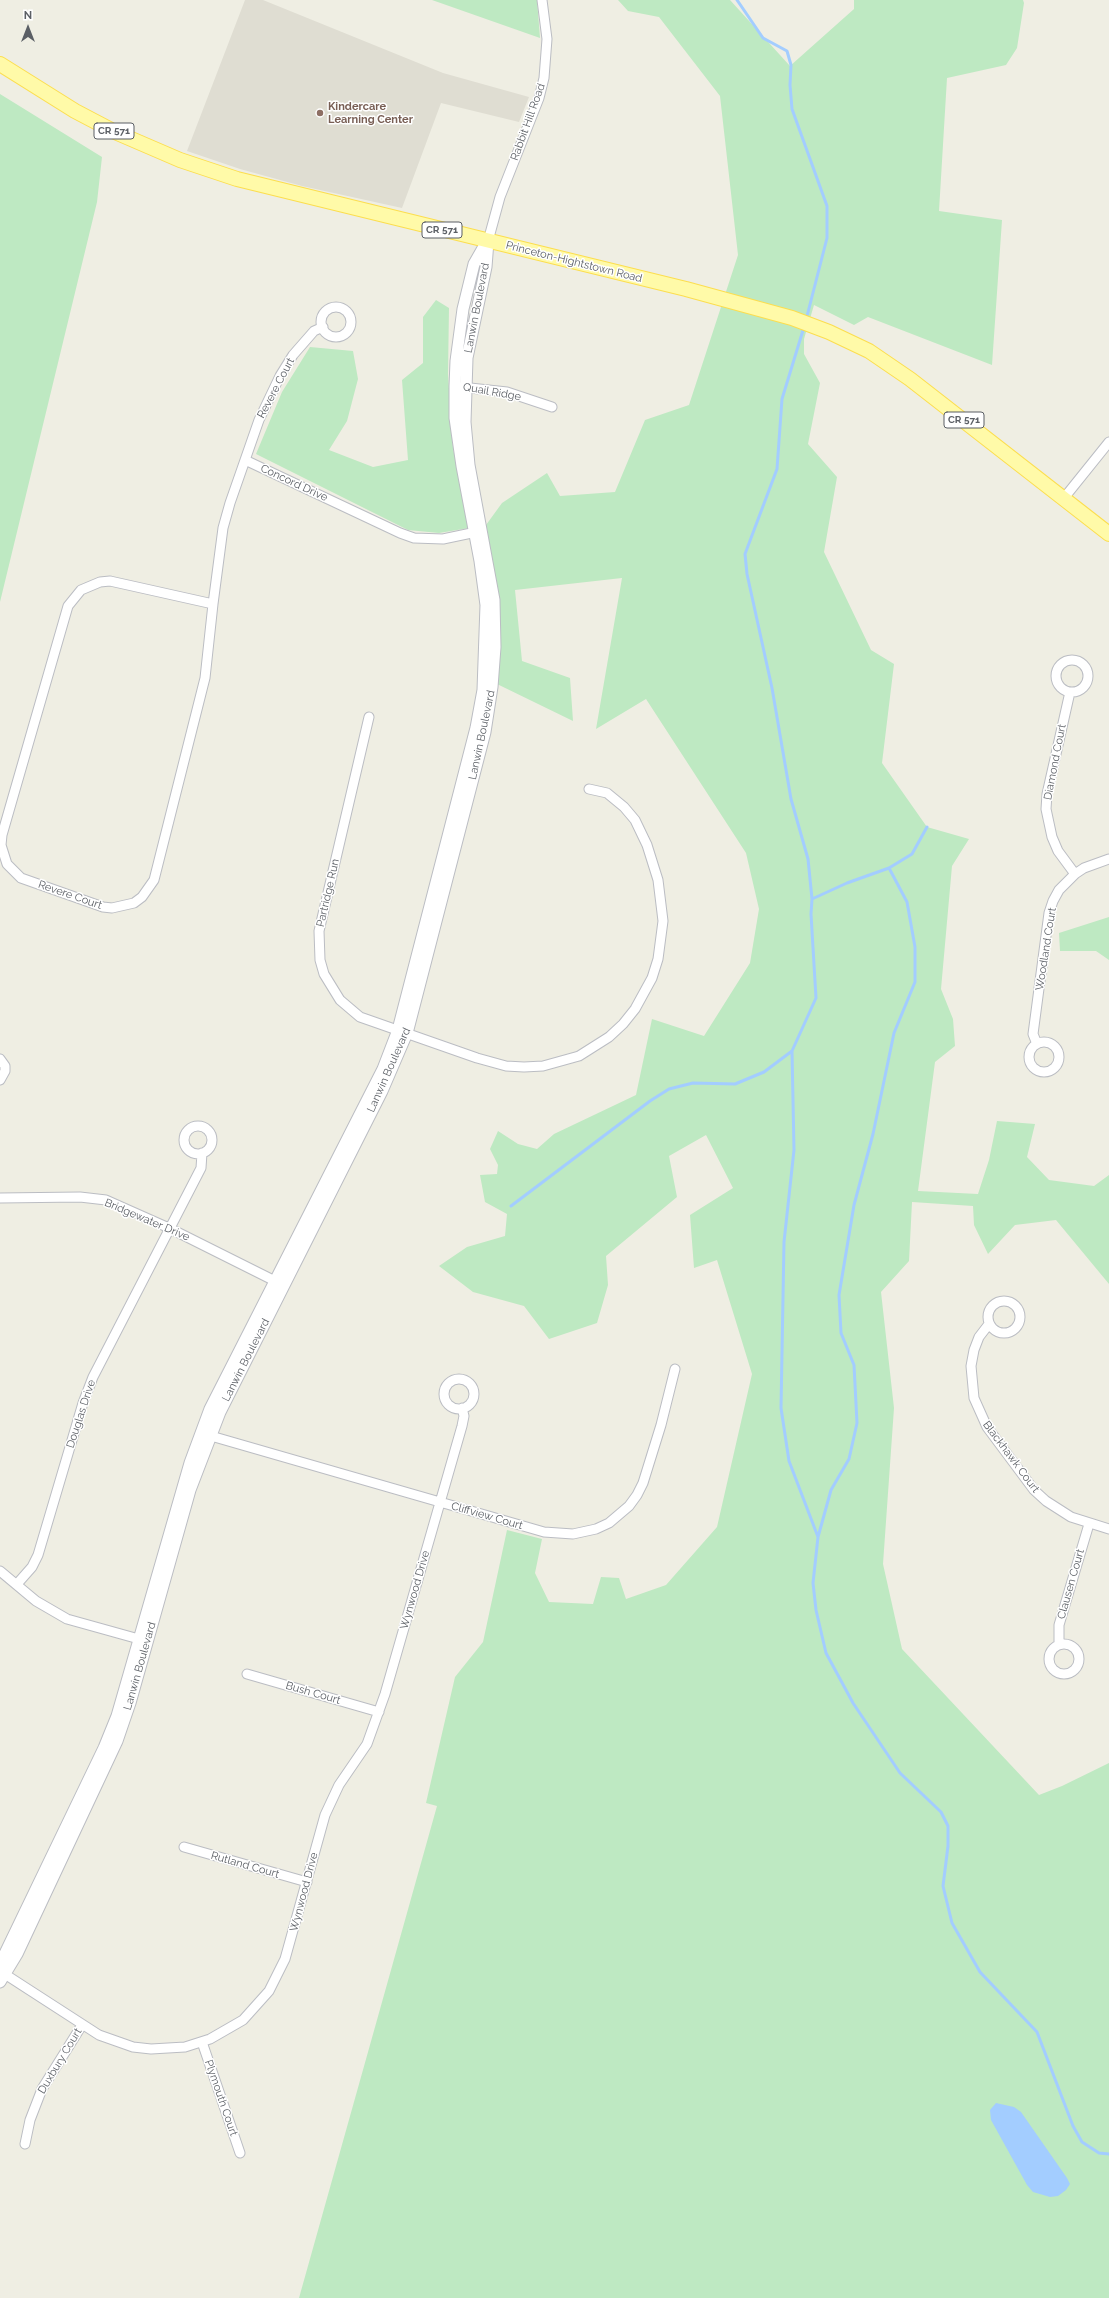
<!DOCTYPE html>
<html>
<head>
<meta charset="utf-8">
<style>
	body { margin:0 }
	#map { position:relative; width:1109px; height:2298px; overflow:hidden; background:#efeee3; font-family:Raleway,sans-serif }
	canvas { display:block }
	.north { position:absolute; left:8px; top:8px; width:40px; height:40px; -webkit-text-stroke:3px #fff; paint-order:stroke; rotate:0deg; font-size:11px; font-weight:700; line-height:16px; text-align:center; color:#5b5f65 }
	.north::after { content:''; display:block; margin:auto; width:14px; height:18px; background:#5b5f65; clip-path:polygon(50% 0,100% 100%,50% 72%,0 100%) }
</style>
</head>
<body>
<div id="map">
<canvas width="1109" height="2298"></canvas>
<div class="north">N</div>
</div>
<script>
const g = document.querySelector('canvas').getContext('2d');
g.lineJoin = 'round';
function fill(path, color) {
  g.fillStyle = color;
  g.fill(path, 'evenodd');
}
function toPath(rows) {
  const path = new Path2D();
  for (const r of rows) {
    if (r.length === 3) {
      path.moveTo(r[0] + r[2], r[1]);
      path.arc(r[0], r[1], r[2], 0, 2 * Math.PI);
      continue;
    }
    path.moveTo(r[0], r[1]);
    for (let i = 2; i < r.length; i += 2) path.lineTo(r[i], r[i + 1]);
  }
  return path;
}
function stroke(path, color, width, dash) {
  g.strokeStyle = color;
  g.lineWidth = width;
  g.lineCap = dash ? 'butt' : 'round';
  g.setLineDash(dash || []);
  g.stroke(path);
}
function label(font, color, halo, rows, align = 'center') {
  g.font = font + ' Raleway,sans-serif';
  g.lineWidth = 3;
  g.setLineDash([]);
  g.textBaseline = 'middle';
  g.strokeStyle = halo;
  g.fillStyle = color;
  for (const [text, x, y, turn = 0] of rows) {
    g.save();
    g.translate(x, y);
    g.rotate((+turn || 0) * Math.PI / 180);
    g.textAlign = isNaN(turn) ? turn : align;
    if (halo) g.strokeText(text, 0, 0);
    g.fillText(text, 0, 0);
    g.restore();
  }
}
fill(toPath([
	[245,0,263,0,443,73,529,97,519,122,441,103,402,208,302,186,240,169,187,151]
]), '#dfddd2');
fill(toPath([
	[432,0,537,0,540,38],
	[618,0,730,0,790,66,854,9,854,0,1023,0,1024,3,1017,48,1006,65,947,78,939,211,1002,220,992,365,868,317,854,325,814,305,804,339,804,354,820,383,808,444,837,477,824,552,871,650,894,664,882,763,927,827,969,839,952,866,941,989,953,1019,955,1046,935,1062,918,1191,978,1194,989,1160,997,1121,1035,1124,1027,1157,1049,1180,1094,1186,1109,1175,1109,1284,1056,1220,1015,1225,988,1254,974,1225,973,1206,912,1202,909,1261,881,1292,894,1408,883,1564,902,1649,1039,1795,1062,1786,1109,1763,1109,2298,299,2298,437,1806,426,1803,455,1677,483,1642,507,1530,542,1539,535,1573,549,1602,593,1604,601,1577,619,1578,626,1599,666,1585,717,1527,752,1374,717,1260,694,1268,690,1215,733,1188,706,1135,669,1156,677,1197,606,1256,608,1285,597,1323,549,1339,524,1306,473,1292,439,1266,467,1247,505,1236,507,1214,485,1202,480,1175,497,1174,498,1165,490,1149,498,1131,518,1144,537,1149,554,1134,636,1095,652,1019,704,1036,750,963,759,909,746,853,646,699,596,729,622,578,515,590,522,661,570,678,573,721,497,684,499,605,486,525,502,503,547,473,560,496,615,492,645,420,689,405,738,255,720,96,659,17,628,11],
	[0,94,102,157,97,202,0,602],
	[436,300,449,308,448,374,453,448,469,528,439,533,408,530,256,454,282,392,310,347,353,351,358,379,347,421,329,450,373,467,408,460,402,380,423,363,423,317],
	[1109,917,1109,960,1096,951,1060,951,1059,933]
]), '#bee9c2');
fill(toPath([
	[996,2103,1014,2107,1021,2112,1067,2178,1070,2184,1066,2190,1058,2196,1050,2197,1033,2192,1027,2185,991,2120,990,2110]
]), '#a3cdff');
stroke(toPath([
	[737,0,763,38,787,51,791,65,790,85,792,109,827,206,827,238,806,320],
	[804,327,782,399,777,469,745,554,747,574,772,688,791,799,808,859,812,899,811,914,816,998,792,1051,794,1150,784,1242,781,1408,789,1461,818,1537],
	[889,868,907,902,915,947,915,982,894,1033,873,1134,854,1205,839,1295,841,1333,854,1365,857,1423,849,1459,831,1490,818,1537,813,1583,816,1610,826,1653,853,1703,900,1773,941,1812,948,1826,948,1846,943,1886,952,1923,980,1972,1037,2032,1073,2126,1082,2142,1099,2153,1109,2154],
	[812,899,847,883,889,868,912,854,927,827],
	[511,1206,650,1101,669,1089,693,1083,735,1084,764,1072,792,1051]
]), '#a3cdff', 3);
const minor = toPath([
	[488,241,500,197,539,98,544,78,547,39,542,0],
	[336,322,15],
	[461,387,507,392,552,407],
	[245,460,400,533,414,538,443,539,481,531],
	[1064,498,1109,442],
	[110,581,213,604,205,678,154,880,142,897,134,903,112,908,103,907,21,878,7,864,1,845,2,835,68,606,81,590,100,582,110,581],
	[213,604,223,528,230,503,259,420,280,376,293,355,314,331,323,327],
	[1072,676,16],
	[1070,692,1047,794,1046,809,1052,837,1058,851,1075,874],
	[369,717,319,931,320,960,324,974,340,1000,360,1017,477,1058,506,1066,524,1067,543,1066,579,1056,609,1037,623,1024,635,1009,652,978,658,959,663,921,658,880,647,845,635,820,624,807,607,793,589,789],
	[1044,1057,15],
	[1037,1044,1033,1034,1049,913,1053,901,1059,890,1075,874,1084,868,1109,859],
	[0,1059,5,1066,5,1071,0,1080],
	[198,1140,14],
	[0,1198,80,1197,106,1200,169,1228,281,1284],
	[1004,1317,16],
	[989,1324,979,1337,974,1350,971,1366,974,1398,987,1427,1034,1490,1046,1501,1071,1517,1109,1529],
	[459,1394,15],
	[204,1434,544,1532,573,1534,596,1529,609,1523,629,1506,637,1495,643,1483,661,1425,675,1369],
	[0,1571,36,1601,67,1619,146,1641],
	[17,1584,32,1567,38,1555,83,1403,93,1377,201,1168,202,1153],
	[1064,1659,15],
	[1059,1645,1059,1625,1089,1524],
	[247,1674,379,1712],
	[184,1847,307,1882],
	[0,1971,99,2035,133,2047,151,2049,185,2047,210,2039,243,2020,269,1991,285,1959,325,1815,339,1785,367,1744,385,1694,462,1426,464,1416,462,1408],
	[202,2042,240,2153],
	[25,2144,30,2120,42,2089,82,2025]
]);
const tertiary = toPath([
	[0,1964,104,1748,117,1716,190,1463,210,1409,383,1069,398,1030,476,728,483,690,486,605,480,561,462,466,455,418,455,386,456,361,463,309,474,264,486,243],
	[0,1982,17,1954,117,1741,130,1703,190,1490,220,1412,382,1091,407,1033,485,732,492,687,495,647,494,600,469,465,465,422,467,358,486,267,488,241]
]);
const primary = toPath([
	[0,64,75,111,115,132,180,160,237,179,686,289,792,318,829,332,869,351,910,379,1109,534]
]);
stroke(minor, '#bbbdc3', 11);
stroke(tertiary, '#bbbdc3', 13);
stroke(primary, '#fcde4f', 16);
stroke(minor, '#fff', 9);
stroke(tertiary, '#fff', 11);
stroke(primary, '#fffaa8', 14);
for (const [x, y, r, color] of [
	[320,113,4,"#8d6e63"]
]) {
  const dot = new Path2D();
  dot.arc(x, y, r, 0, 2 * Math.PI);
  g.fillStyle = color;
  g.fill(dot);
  stroke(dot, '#fff', 1.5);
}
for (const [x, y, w] of [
	[114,131,40],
	[442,230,40],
	[964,420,40]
]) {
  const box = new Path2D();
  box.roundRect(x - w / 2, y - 8, w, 16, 3);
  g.fillStyle = '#fff';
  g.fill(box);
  stroke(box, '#5b5f65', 1);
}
label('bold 10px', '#5b5f65', null, [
	["CR 571",114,131],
	["CR 571",442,230],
	["CR 571",964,420]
]);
label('bold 11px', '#785e54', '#fff', [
	["Kindercare",328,107],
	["Learning Center",328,120]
], 'left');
label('11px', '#5b5f65', '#fff', [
	["Rabbit Hill Road",528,122,-70],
	["Princeton-Hightstown Road",574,262,14],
	["Lanwin Boulevard",477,308,-79],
	["Revere Court",276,388,-62],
	["Quail Ridge",492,392,10],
	["Concord Drive",294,483,25],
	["Lanwin Boulevard",482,735,-78],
	["Diamond Court",1055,762,-79],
	["Partridge Run",328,893,-77],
	["Revere Court",70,895,19],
	["Woodland Court",1046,949,-81],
	["Lanwin Boulevard",389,1070,-66],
	["Bridgewater Drive",147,1220,23],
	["Lanwin Boulevard",246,1360,-63],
	["Douglas Drive",81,1414,-72],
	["Blackhawk Court",1011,1457,53],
	["Cliffview Court",487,1516,16],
	["Clausen Court",1071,1584,-74],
	["Wynwood Drive",415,1590,-74],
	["Lanwin Boulevard",140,1666,-74],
	["Bush Court",313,1693,16],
	["Rutland Court",245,1865,16],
	["Wynwood Drive",304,1892,-75],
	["Duxbury Court",60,2061,-59],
	["Plymouth Court",221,2098,71]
]);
</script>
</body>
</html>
